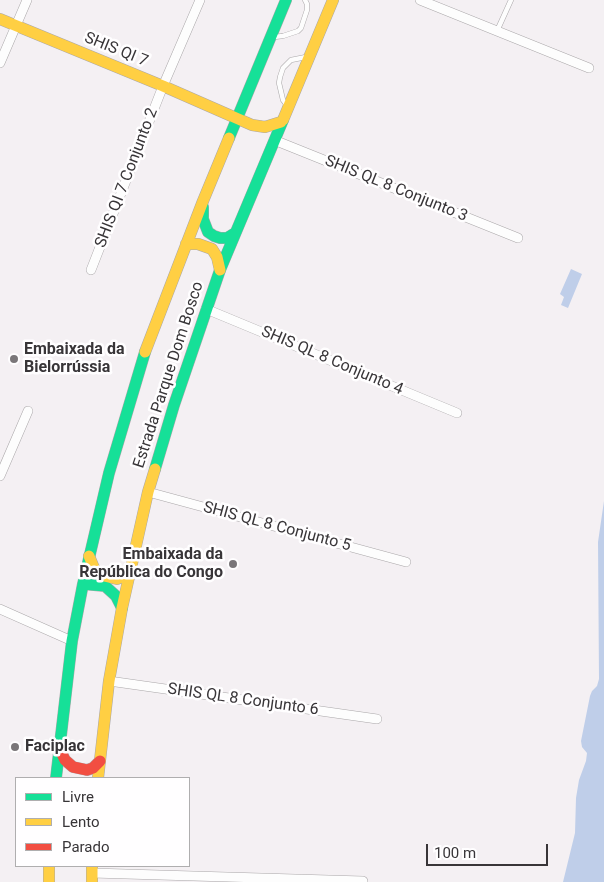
<!DOCTYPE html>
<html>
<head>
<meta charset="utf-8">
<style>
	body { margin:0 }
	#map { position:relative; width:604px; height:882px; overflow:hidden; background:#f4f0f3; font-family:Roboto,sans-serif }
	canvas { display:block }
	.legend { position:absolute; left:15px; top:777px; width:175px; height:90px; box-sizing:border-box; background:#fffeff; border:1px solid #afaeaf; margin:0; padding:6px 9px; list-style:none; font-size:15px; color:#383538 }
	.legend li { display:flex; align-items:center; gap:10px; height:25px }
	.legend b { width:25px; border:1px solid #afaeaf }
	.scale { position:absolute; left:426px; top:844px; width:122px; height:22px; box-sizing:border-box; border:2px solid #383538; border-top:0; padding-left:6px; font-size:15px; line-height:18px; white-space:nowrap; color:#383538; -webkit-text-stroke:4px #fffeff; paint-order:stroke }
</style>
</head>
<body>
<div id="map">
<canvas width="604" height="882"></canvas>
<ul class="legend">
<li><b style="height:6px;background:#16e098"></b>Livre</li>
<li><b style="height:6px;background:#ffcf43"></b>Lento</li>
<li><b style="height:6px;background:#f24e42"></b>Parado</li>
</ul>
<div class="scale">100 m</div>
</div>
<script>
const g = document.querySelector('canvas').getContext('2d');
g.lineJoin = 'round';
function fill(path, color) {
  g.fillStyle = color;
  g.fill(path, 'evenodd');
}
function toPath(rows) {
  const path = new Path2D();
  for (const r of rows) {
    path.moveTo(r[0], r[1]);
    for (let i = 2; i < r.length; i += 2) path.lineTo(r[i], r[i + 1]);
  }
  return path;
}
function stroke(path, color, width, dash) {
  g.strokeStyle = color;
  g.lineWidth = width;
  g.lineCap = dash ? 'butt' : 'round';
  g.setLineDash(dash || []);
  g.stroke(path);
}
function label(font, color, halo, rows, align = 'center') {
  g.font = font + ' Roboto,sans-serif';
  g.lineWidth = 5;
  g.setLineDash([]);
  g.textBaseline = 'middle';
  g.strokeStyle = halo;
  g.fillStyle = color;
  for (const [text, x, y, turn = 0] of rows) {
    g.save();
    g.translate(x, y);
    g.rotate((+turn || 0) * Math.PI / 180);
    g.textAlign = isNaN(turn) ? turn : align;
    if (halo) g.strokeText(text, 0, 0);
    g.fillText(text, 0, 0);
    g.restore();
  }
}
fill(toPath([
	[571,269,582,274,568,308,561,305,564,297,560,294],
	[604,501,604,882,563,882,575,833,576,798,579,780,586,761,587,753,582,747,581,741,590,696,592,691,597,686,599,679,598,542]
]), '#bfcee9');
const lane = toPath([
	[497,31,511,0],
	[274,37,283,36,298,31,301,28,307,10,307,4,305,0],
	[286,104,283,100,279,83,280,77,283,68,291,60,306,57]
]);
const street = toPath([
	[420,0,589,68],
	[0,63,27,0],
	[274,140,518,238],
	[91,270,163,86,200,0],
	[206,309,457,413],
	[0,476,28,411],
	[148,492,406,562],
	[0,609,72,641],
	[109,681,377,719],
	[92,873,363,881]
]);
const fast = toPath([
	[229,138,286,0],
	[203,207,203,219,208,232,214,236,220,238,227,238,235,233],
	[155,469,174,405,220,270,283,120],
	[83,584,105,586,116,596,122,608],
	[56,778,72,641,83,584,109,473,145,352]
]);
const slow = toPath([
	[0,19,163,86,252,125,265,127,281,122],
	[283,120,333,0],
	[186,244,198,244,212,249,217,257,220,270],
	[145,352,203,201,229,138],
	[89,556,94,568,98,573,104,576,117,579,124,576,131,569],
	[98,778,109,681,122,608,148,492,155,469],
	[49,866,49,882],
	[92,866,92,882]
]);
const jam = toPath([
	[59,748,65,760,73,767,87,770,93,768,100,761]
]);
stroke(lane, '#aaa7a9', 5.5);
stroke(street, '#aaa7a9', 10);
stroke(fast, '#aaa7a9', 12);
stroke(slow, '#aaa7a9', 12);
stroke(jam, '#aaa7a9', 12);
stroke(lane, '#fdfdfd', 4.5);
stroke(street, '#fdfdfd', 9);
stroke(fast, '#16e098', 11);
stroke(slow, '#ffcf43', 11);
stroke(jam, '#f24e42', 11);
for (const [x, y, r, color] of [
	[14,359,5,"#7a7679"],
	[233,564,5,"#7a7679"],
	[15,747,5,"#7a7679"]
]) {
  const dot = new Path2D();
  dot.arc(x, y, r, 0, 2 * Math.PI);
  g.fillStyle = color;
  g.fill(dot);
  stroke(dot, '#fffeff', 2);
}
label('16px', '#383538', '#fffeff', [
	["SHIS QI 7",116,50,22],
	["SHIS QI 7 Conjunto 2",127,178,-69],
	["SHIS QL 8 Conjunto 3",396,189,22],
	["SHIS QL 8 Conjunto 4",332,361,23],
	["Estrada Parque Dom Bosco",169,375,-72],
	["SHIS QL 8 Conjunto 5",277,527,15],
	["SHIS QL 8 Conjunto 6",243,700,8]
]);
label('bold 16px', '#383538', '#fffeff', [
	["Embaixada da",24,350],
	["Bielorrússia",24,368],
	["Embaixada da",223,555,"right"],
	["República do Congo",223,573,"right"],
	["Faciplac",25,747]
], 'left');
</script>
</body>
</html>
